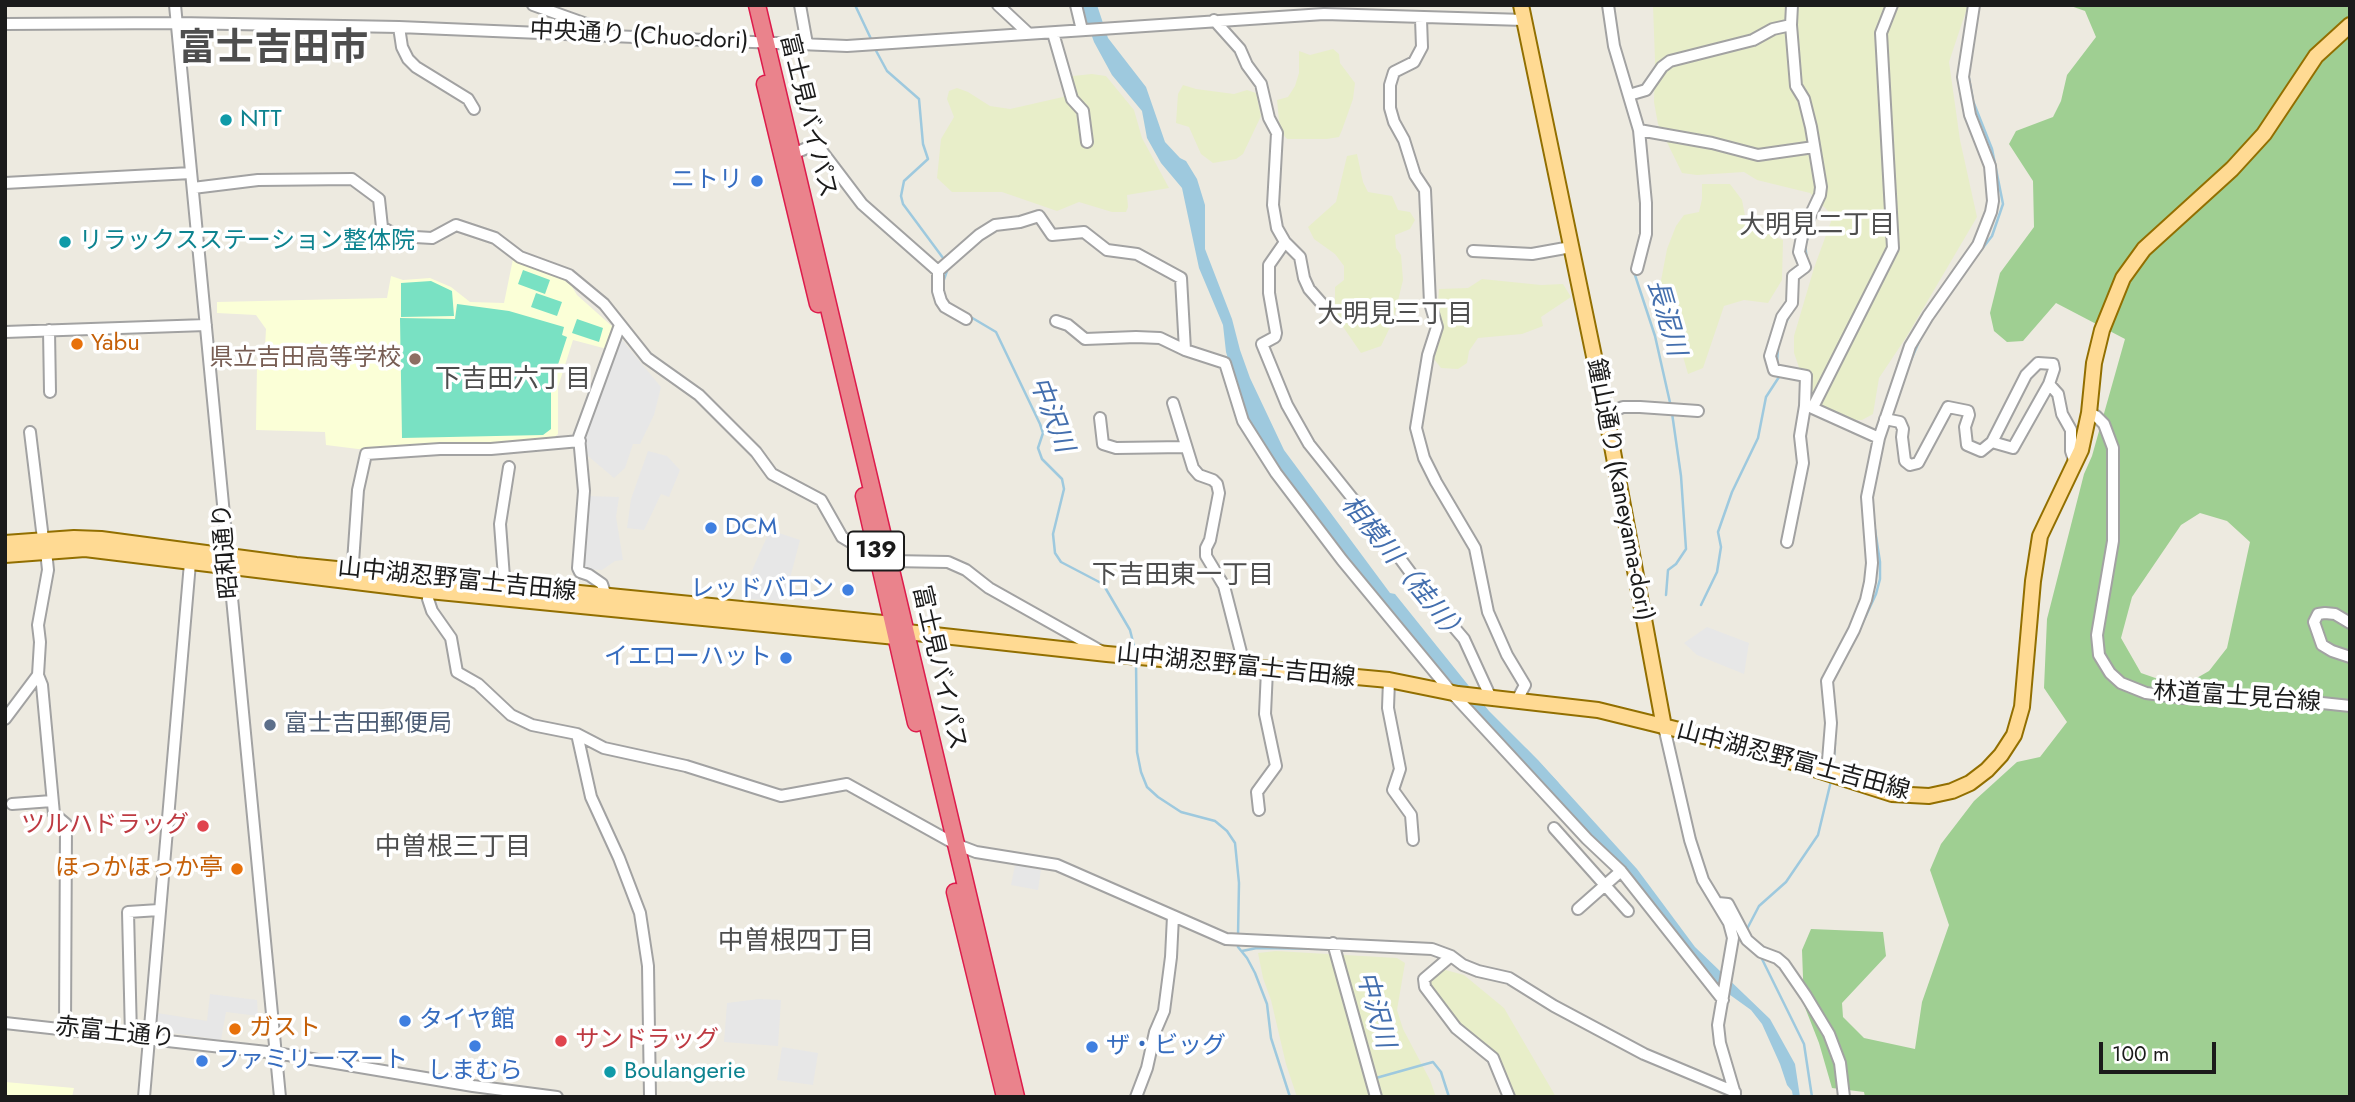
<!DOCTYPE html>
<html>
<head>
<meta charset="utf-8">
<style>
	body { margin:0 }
	#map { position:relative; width:2355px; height:1102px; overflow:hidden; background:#edeae0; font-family:Jost,sans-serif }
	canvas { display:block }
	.frame { position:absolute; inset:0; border:7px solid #1b1b1b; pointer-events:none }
	.scale { position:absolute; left:2099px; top:1042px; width:117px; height:32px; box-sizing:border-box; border:4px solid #1b1b1b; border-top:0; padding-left:9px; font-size:21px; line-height:24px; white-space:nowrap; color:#1b1b1b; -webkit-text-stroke:5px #fff; paint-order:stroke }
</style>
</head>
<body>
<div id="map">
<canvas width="2355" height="1102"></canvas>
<div class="frame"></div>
<div class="scale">100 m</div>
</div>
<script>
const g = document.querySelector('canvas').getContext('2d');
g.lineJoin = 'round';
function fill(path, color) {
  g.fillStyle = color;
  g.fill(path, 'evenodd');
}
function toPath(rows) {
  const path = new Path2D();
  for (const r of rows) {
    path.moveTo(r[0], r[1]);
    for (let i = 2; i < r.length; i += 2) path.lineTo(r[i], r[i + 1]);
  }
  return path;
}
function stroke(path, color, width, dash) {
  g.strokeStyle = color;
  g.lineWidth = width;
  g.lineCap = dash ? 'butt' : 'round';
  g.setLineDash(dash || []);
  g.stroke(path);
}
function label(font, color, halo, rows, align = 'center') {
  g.font = font + ' Jost,"Noto Sans JP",sans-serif';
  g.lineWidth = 7;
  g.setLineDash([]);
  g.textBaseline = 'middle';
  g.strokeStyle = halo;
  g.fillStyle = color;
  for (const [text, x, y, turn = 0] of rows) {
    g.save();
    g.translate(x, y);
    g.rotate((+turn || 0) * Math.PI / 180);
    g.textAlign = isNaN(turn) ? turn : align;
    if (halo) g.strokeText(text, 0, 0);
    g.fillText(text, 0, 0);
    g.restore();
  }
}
fill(toPath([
	[513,259,568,280,577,295,614,328,607,349,573,340,558,387,558,434,550,441,358,449,326,445,325,432,256,430,257,365,264,365,266,329,256,315,217,313,217,302,387,298,391,276,403,280,430,278,451,287,470,302,504,303],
	[5,1082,74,1088,72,1097,5,1097]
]), '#fbffd7');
fill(toPath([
	[1653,5,1968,5,1949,62,1960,140,1977,217,1907,336,1879,378,1873,414,1862,420,1851,420,1839,415,1810,399,1794,353,1794,336,1814,268,1833,216,1810,193,1757,180,1744,172,1697,175,1682,173,1658,124,1654,102,1655,60],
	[1333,49,1339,54,1340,63,1355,83,1353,99,1342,130,1339,137,1327,139,1287,139,1280,131,1277,100,1288,97,1295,86,1299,73,1299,51,1310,55],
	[1092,74,1106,76,1134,110,1142,138,1169,188,1127,195,1128,207,1126,212,1112,212,1079,202,1057,211,1002,192,952,192,937,178,941,139,954,117,947,99,949,91,957,88,968,92,990,106,1010,109,1063,97,1073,76],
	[1183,85,1196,89,1234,94,1247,90,1256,93,1261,116,1243,154,1236,159,1213,163,1201,154,1189,127,1176,123,1178,94],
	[1357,154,1363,182,1368,192,1392,196,1398,210,1410,212,1415,220,1410,229,1395,235,1396,248,1401,255,1403,280,1393,321,1381,346,1361,353,1335,315,1335,287,1344,280,1344,266,1335,254,1314,239,1308,227,1336,202,1347,156],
	[1702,184,1730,184,1742,200,1747,226,1783,240,1782,280,1768,303,1744,300,1724,306,1703,368,1688,374,1682,353,1684,330,1678,316,1659,304,1660,286,1667,249,1676,226,1684,215,1699,212,1702,199],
	[1482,279,1541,285,1563,284,1571,297,1541,317,1543,326,1522,334,1478,338,1469,351,1467,363,1458,369,1441,368,1434,359,1442,329,1438,303,1439,289,1468,288],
	[1276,951,1397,958,1405,963,1397,1010,1403,1029,1430,1080,1436,1097,1297,1097,1286,1064,1271,1000,1263,978,1258,953],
	[1442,969,1464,975,1504,1008,1556,1097,1515,1097,1491,1050,1452,1019,1427,983]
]), '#e8eec9');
fill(toPath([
	[2068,5,2350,5,2350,1097,1865,1097,1864,1092,1832,1088,1819,1043,1804,1005,1802,950,1811,929,1883,932,1886,956,1842,1003,1843,1017,1864,1038,1915,1049,1922,1002,1949,925,1930,870,1941,844,1974,801,2017,762,2040,757,2067,722,2044,688,2047,619,2084,474,2092,456,2125,339,2056,303,2023,341,2007,342,1994,331,1990,313,2000,273,2034,227,2033,181,2009,144,2016,131,2053,117,2061,101,2067,75,2096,37,2085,11],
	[2200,513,2227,521,2250,542,2227,648,2209,671,2181,687,2141,673,2121,638,2132,597,2181,525]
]), '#9fcf92');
fill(toPath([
	[523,270,550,280,545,294,518,284],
	[431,281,452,291,454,316,401,317,401,283],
	[536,293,562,302,557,316,531,307],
	[457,304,509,311,564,327,562,335,567,337,551,386,551,429,543,435,402,438,400,318,455,319],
	[577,319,603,328,599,342,572,333]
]), '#79e1c3');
fill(toPath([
	[622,340,661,387,654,415,640,444,633,444,625,468,614,478,588,456,584,436,618,341],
	[648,451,667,456,680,470,669,497,661,494,644,530,627,528,631,499],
	[586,496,619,497,616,517,623,560,615,561,602,570,581,569],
	[770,530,800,540,784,601,750,599,746,584],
	[1707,627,1749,643,1744,674,1697,655,1684,643],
	[1015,865,1041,870,1038,890,1011,885],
	[210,994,257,1000,258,1016,226,1012,221,1040,158,1031,156,1026,157,1013,207,1021],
	[759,999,781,1000,778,1046,724,1042,727,1003],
	[782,1047,818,1053,813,1085,777,1080]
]), '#e7e7e7');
fill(toPath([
	[1081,5,1097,5,1108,38,1146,87,1165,142,1180,158,1186,161,1197,179,1205,205,1205,249,1232,319,1240,350,1250,378,1284,450,1390,593,1395,594,1489,711,1538,760,1637,869,1695,947,1770,1019,1795,1064,1800,1097,1793,1097,1792,1091,1787,1085,1780,1064,1762,1024,1751,1010,1719,987,1541,779,1541,773,1535,766,1532,768,1526,766,1477,716,1348,561,1256,437,1242,406,1226,352,1223,325,1199,268,1182,188,1161,163,1147,138,1142,111,1112,75,1094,42]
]), '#9ec9de');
stroke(toPath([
	[855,5,872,41],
	[874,47,887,71,919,99,923,144,928,159,904,181,901,196,903,204,946,262],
	[1968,73,1973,101,1992,149,2003,204,1992,236,1978,254],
	[1640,196,1641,210],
	[1807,260,1805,245,1817,213],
	[1634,272,1655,336,1671,407],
	[942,285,948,268],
	[969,316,996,332,1040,424,1043,433,1038,448,1042,459,1062,479,1064,489,1053,534,1055,553,1061,562,1103,584,1130,630,1135,650],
	[1784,326,1791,313],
	[1911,360,1921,337],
	[1777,363,1778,349],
	[1666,595,1668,570,1676,564,1686,549,1681,476,1672,413],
	[1701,605,1717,572,1721,547,1718,532,1732,492,1758,438,1766,397,1779,377,1778,374],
	[1857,635,1876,594,1880,579,1880,562,1873,517],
	[1136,660,1137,752,1141,772,1147,787,1158,797,1181,812,1215,821,1227,831,1235,843,1239,883,1238,936],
	[1833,771,1835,743],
	[1747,929,1759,906,1786,882,1818,835,1831,781],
	[1238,943,1238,947,1247,958,1255,973,1267,1004,1271,1038,1290,1097],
	[1242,951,1257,948,1330,949],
	[1761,957,1804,1044,1812,1097],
	[1375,1075,1376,1078,1433,1062,1441,1072,1449,1097]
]), '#9ec9de', 2.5);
stroke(toPath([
	[1522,754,1553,787]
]), '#9ec9de', 14);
const minor = toPath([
	[175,5,280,1097],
	[533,5,592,26,598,36],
	[800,5,807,44],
	[998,5,1028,33],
	[1076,5,1082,30],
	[1608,5,1614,46,1639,130,1646,203,1646,234,1637,269],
	[1421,19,1422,47,1414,62,1394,72,1390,85,1390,108,1394,122,1404,140,1415,175,1425,190,1430,303,1437,327,1428,355,1416,428,1424,458,1436,482,1475,548,1488,612,1507,655,1525,685,1517,700],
	[1214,20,1240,49,1247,65,1261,84,1269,118,1277,133,1273,205,1277,228,1285,242,1300,257,1304,278,1309,289,1324,306],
	[5,24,177,23,399,27,847,46,1324,14,1524,20],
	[399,27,402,47,408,59,416,67,468,99,474,109],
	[1053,33,1072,99,1083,111,1087,142],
	[1629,95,1646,90,1662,67,1670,61,1753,40,1773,29,1791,25],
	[1639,130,1712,143,1758,155,1814,147],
	[793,154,809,147,818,146,862,204,938,271,938,291,941,301,945,307,966,319],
	[5,183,191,173],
	[193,188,258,180,352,179,379,199,382,227,398,236,432,238,456,225,495,238,520,257,569,275,604,304,647,358,699,395,756,452,772,474,821,500,842,537,877,558],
	[1285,242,1269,265,1269,293,1276,333,1275,337,1262,344,1287,405,1309,444,1393,549,1430,599,1464,639,1491,698],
	[1473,251,1532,254,1571,247],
	[938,271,979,235,995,225,1020,222,1039,216,1052,235,1084,232,1107,250,1137,254,1181,278,1185,350,1225,363,1243,421,1276,473,1342,560,1452,693,1587,839,1621,871,1723,1000],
	[1056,321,1068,325,1085,339,1136,337,1160,338,1185,350],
	[49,330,50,392],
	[5,332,206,325],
	[2049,384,2058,394,2062,414,2071,430,2071,451,2075,463],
	[1173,403,1193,468,1199,475,1213,480,1217,484,1219,493,1210,540,1206,548,1206,556,1224,586,1245,668],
	[1808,406,1879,438],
	[1813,407,1893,248,1881,33,1892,5],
	[2089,413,2096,416,2104,424,2113,448,2113,541,2097,635,2099,655,2110,673,2121,683,2146,693,2184,698,2294,700,2350,706],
	[1606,414,1623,407,1640,407,1698,411],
	[1100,418,1103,444,1116,448,1185,447],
	[1885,419,1900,422,1903,429,1902,437,1905,461,1910,465,1918,463,1948,407,1968,411,1969,415,1965,427,1967,445,1981,451,1992,442,2013,448,2049,384,2054,369,2053,364,2038,363,2026,375,1992,442],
	[30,432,43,539],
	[1787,542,1803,463,1800,436,1805,406,1806,376,1774,370,1770,356,1782,317,1792,303,1793,276,1805,267,1799,252,1803,231,1820,195,1821,187,1811,127,1804,99,1796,86,1791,25,1792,5],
	[46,551,48,570,38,625,40,642,38,675,42,685,54,814,66,824,65,1029],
	[890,561,948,562,966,570,989,588,1101,651],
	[352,577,358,490,366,454,440,449,491,449,580,441],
	[430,584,428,599,432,611,451,638,457,672,478,684,511,715,532,725,577,734,604,748,686,766,781,796,847,784,955,844,976,852,1057,865,1226,939,1432,949,1451,956,1463,965,1478,971,1509,978,1554,1006,1644,1054,1735,1092],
	[505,591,500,524,509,467],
	[606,596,602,584,589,575,580,572,578,568,584,491,579,437,620,325],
	[2350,623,2335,614,2325,613,2318,614,2314,622,2322,645,2332,651,2350,657],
	[1389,680,1388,708,1400,769,1393,790,1411,815,1413,840],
	[5,719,38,675],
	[1664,727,1690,840,1703,880,1729,923,1733,938,1718,1025,1720,1043,1735,1094],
	[577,734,591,797,619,858,640,913,648,966,650,1097],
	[1827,773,1831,723,1827,681,1854,630,1866,600,1870,582,1872,563,1867,497,1879,438,1910,346,1928,316,1978,245,1991,212,1993,201,1990,166,1970,115,1963,77,1974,5],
	[12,804,52,801],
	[1259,810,1257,792,1276,766,1265,714,1267,670],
	[1554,828,1628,911],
	[1718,903,1728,904,1747,940,1761,952,1777,958,1784,964,1806,996,1829,1034,1840,1063,1844,1097],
	[1578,909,1621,871],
	[1333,943,1376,1097],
	[1451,956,1424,979,1425,987,1456,1028,1493,1058,1509,1097],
	[5,1023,276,1053,473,1086,557,1097],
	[131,1036,128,912,159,910],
	[144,1097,190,563],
	[1136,1097,1147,1068,1155,1032,1164,1011,1171,957,1173,916]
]);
const major = toPath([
	[1521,5,1606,414,1664,727],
	[5,543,74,538,101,539,296,565,893,624,907,632,1107,654,1389,680,1458,694,1598,710,1736,744,1892,794,1929,796,1952,791,1970,783,1987,770,2001,755,2014,735,2022,707,2033,581,2040,536,2081,450,2089,413,2094,363,2102,330,2123,278,2144,249,2232,169,2264,134,2316,56,2350,25],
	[5,555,85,549,429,591,896,637,906,633]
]);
const highway = toPath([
	[757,5,1016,1097],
	[765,84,818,304],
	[864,496,916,723],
	[955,892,1005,1097]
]);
stroke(minor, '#a2a2a2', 14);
stroke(major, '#926f00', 18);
stroke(highway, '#dd1c4c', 19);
stroke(minor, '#fff', 10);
stroke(major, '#ffda93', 14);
stroke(highway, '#ea838c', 16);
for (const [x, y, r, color] of [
	[226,120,7,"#0f9aa8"],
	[757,181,7,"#3f7fe0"],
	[65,242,7,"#0f9aa8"],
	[77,344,7,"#e8710a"],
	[415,359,7,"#8d6e63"],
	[711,528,7,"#3f7fe0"],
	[848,590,7,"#3f7fe0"],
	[786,658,7,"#3f7fe0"],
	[270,725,7,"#5c6f8a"],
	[203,826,7,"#e0444e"],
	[237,869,7,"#e8710a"],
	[405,1021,7,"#3f7fe0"],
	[235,1029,7,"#e8710a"],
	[561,1041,7,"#e0444e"],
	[475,1046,7,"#3f7fe0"],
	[1092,1047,7,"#3f7fe0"],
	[202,1061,7,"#3f7fe0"],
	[610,1072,7,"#0f9aa8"]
]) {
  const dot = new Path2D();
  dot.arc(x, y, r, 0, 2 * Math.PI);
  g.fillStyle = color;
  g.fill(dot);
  stroke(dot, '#fff', 2.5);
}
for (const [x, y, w] of [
	[876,551,56]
]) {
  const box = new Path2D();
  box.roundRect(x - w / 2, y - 19.5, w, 39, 5);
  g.fillStyle = '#fff';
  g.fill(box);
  stroke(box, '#1b1b1b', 2);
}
label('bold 23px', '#1b1b1b', null, [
	["139",876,551]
]);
label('24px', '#1b1b1b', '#fff', [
	["中央通り (Chuo-dori)",639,37,3],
	["富士見バイパス",807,116,76],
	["鐘山通り (Kaneyama-dori)",1619,490,79],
	["昭和通り",227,551,-95],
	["山中湖忍野富士吉田線",457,581,6],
	["山中湖忍野富士吉田線",1236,667,6],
	["富士見バイパス",938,668,77],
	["林道富士見台線",2237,698,4],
	["山中湖忍野富士吉田線",1793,762,15],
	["赤富士通り",115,1034,6]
]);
label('24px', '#0d838f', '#fff', [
	["NTT",240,120],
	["リラックスステーション整体院",79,242],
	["Boulangerie",624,1072]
], 'left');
label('24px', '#366cbe', '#fff', [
	["ニトリ",743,181,"right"],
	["DCM",725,528],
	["レッドバロン",834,590,"right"],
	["イエローハット",772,658,"right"],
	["タイヤ館",419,1021],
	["ザ・ビッグ",1106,1047],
	["ファミリーマート",216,1061],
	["しまむら",475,1072,"center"]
], 'left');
label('24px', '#c56008', '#fff', [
	["Yabu",91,344],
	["ほっかほっか亭",223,869,"right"],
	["ガスト",249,1029]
], 'left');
label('24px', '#785e54', '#fff', [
	["県立吉田高等学校",401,359]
], 'right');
label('24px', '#4e5e75', '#fff', [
	["富士吉田郵便局",284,725]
], 'left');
label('24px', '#be3a42', '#fff', [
	["ツルハドラッグ",189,826],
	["サンドラッグ",575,1041,"left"]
], 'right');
label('26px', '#4e4e4e', '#fff', [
	["大明見二丁目",1817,227],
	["大明見三丁目",1395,316],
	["下吉田六丁目",513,381],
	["下吉田東一丁目",1183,577],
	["中曽根三丁目",453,849],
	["中曽根四丁目",796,943]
]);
label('italic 26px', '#446fae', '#fff', [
	["長泥川",1665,318,74],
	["中沢川",1050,415,69],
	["相模川（桂川）",1403,571,51],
	["中沢川",1374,1010,74]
]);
label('bold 38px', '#4e4e4e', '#fff', [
	["富士吉田市",273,51]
]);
</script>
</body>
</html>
